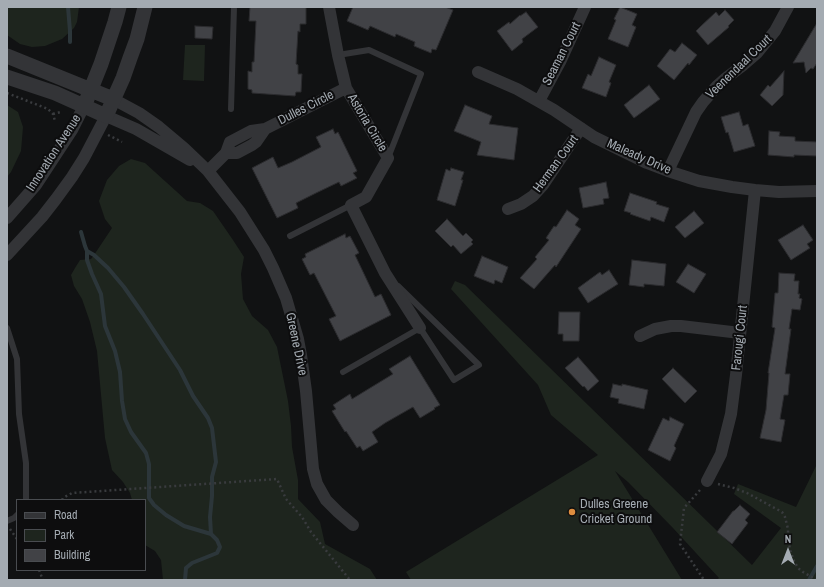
<!DOCTYPE html>
<html>
<head>
<meta charset="utf-8">
<style>
	body { margin:0 }
	#map { position:relative; width:824px; height:587px; overflow:hidden; background:#111213; font-family:"Archivo Narrow",sans-serif }
	canvas { display:block }
	.frame { position:absolute; inset:0; border:8px solid #a4abb2; pointer-events:none }
	.legend { position:absolute; left:16px; top:499px; width:130px; height:72px; box-sizing:border-box; background:#0d0d0e; border:1px solid #494c50; margin:0; padding:5px 7px; list-style:none; font-size:12px; color:#a4abb2 }
	.legend li { display:flex; align-items:center; gap:8px; height:20px }
	.legend b { width:20px; border:1px solid #494c50 }
	.north { position:absolute; left:768px; top:531px; width:40px; height:40px; -webkit-text-stroke:3px #0d0d0e; paint-order:stroke; rotate:0deg; font-size:11px; font-weight:700; line-height:16px; text-align:center; color:#a4abb2 }
	.north::after { content:''; display:block; margin:auto; width:14px; height:18px; background:#a4abb2; clip-path:polygon(50% 0,100% 100%,50% 72%,0 100%) }
</style>
</head>
<body>
<div id="map">
<canvas width="824" height="587"></canvas>
<div class="frame"></div>
<ul class="legend">
<li><b style="height:5px;background:#333437"></b>Road</li>
<li><b style="height:11px;background:#1e251e"></b>Park</li>
<li><b style="height:11px;background:#414246"></b>Building</li>
</ul>
<div class="north">N</div>
</div>
<script>
const g = document.querySelector('canvas').getContext('2d');
g.lineJoin = 'round';
function fill(path, color) {
  g.fillStyle = color;
  g.fill(path, 'evenodd');
}
function toPath(rows) {
  const path = new Path2D();
  for (const r of rows) {
    path.moveTo(r[0], r[1]);
    for (let i = 2; i < r.length; i += 2) path.lineTo(r[i], r[i + 1]);
  }
  return path;
}
function stroke(path, color, width, dash) {
  g.strokeStyle = color;
  g.lineWidth = width;
  g.lineCap = dash ? 'butt' : 'round';
  g.setLineDash(dash || []);
  g.stroke(path);
}
function label(font, color, halo, rows, align = 'center') {
  g.font = font + ' "Archivo Narrow",sans-serif';
  g.lineWidth = 4;
  g.setLineDash([]);
  g.textBaseline = 'middle';
  g.strokeStyle = halo;
  g.fillStyle = color;
  for (const [text, x, y, turn = 0] of rows) {
    g.save();
    g.translate(x, y);
    g.rotate((+turn || 0) * Math.PI / 180);
    g.textAlign = isNaN(turn) ? turn : align;
    if (halo) g.strokeText(text, 0, 0);
    g.fillText(text, 0, 0);
    g.restore();
  }
}
fill(toPath([
	[7,7,79,7,77,22,74,28,62,39,45,46,32,47,20,44,7,35],
	[185,45,205,45,204,81,183,80],
	[7,105,18,112,23,127,21,151,11,172,7,177],
	[131,159,145,163,187,201,200,203,213,211,233,240,244,257,241,274,243,299,252,316,268,330,277,347,288,401,291,426,292,447,298,480,298,499,320,522,325,544,370,569,377,580,163,580,161,560,155,551,145,545,145,500,132,500,130,493,123,482,112,470,105,438,97,351,90,322,82,299,74,286,71,275,75,268,80,260,91,259,94,255,112,228,105,219,99,201,107,180,119,166],
	[455,281,465,285,752,565,781,528,734,494,738,484,796,507,816,466,817,456,817,580,716,580,719,578,673,528,628,482,615,471,682,580,411,580,406,572,598,455,551,415,538,385,451,289]
]), '#1e251e');
stroke(toPath([
	[68,7,70,31,70,42],
	[81,232,85,246,87,251,87,260,92,274,101,294,105,326,115,351,120,372,122,401,125,419,131,432,146,453,149,464,149,498,154,505,166,515,184,526,211,534,217,540,220,547,217,553,192,563,186,568,185,580],
	[87,251,94,255,108,268,124,287,143,314,180,370,193,396,208,418,212,428,216,462,212,477,212,496,210,517,211,534],
	[809,580,817,566]
]), '#2c363a', 4);
const building = toPath([
	[250,7,306,7,306,24,300,24,300,32,298,31,296,64,298,65,298,74,302,74,301,92,296,92,295,96,252,93,252,90,248,89,248,71,252,72,252,62,254,62,256,21,249,21,250,7],
	[353,7,445,7,453,10,436,50,432,49,431,53,414,46,415,42,396,34,395,37,370,26,368,30,347,21,353,7],
	[620,7,637,14,632,25,636,27,628,47,608,39,616,20,614,19,620,7],
	[725,10,734,20,728,26,729,27,708,45,696,31,701,26,716,12,719,16,725,10],
	[526,12,538,27,522,39,523,42,512,51,497,31,509,22,510,24,520,15,520,16,526,12],
	[817,23,817,63,813,69,811,68,806,73,804,62,793,63,817,23],
	[195,26,213,27,212,39,195,38,195,26],
	[682,43,697,55,689,65,688,63,674,80,657,66,670,49,675,52,682,43],
	[599,57,616,65,609,82,611,83,606,97,582,88,588,74,591,76,599,57],
	[784,71,783,95,772,106,760,95,768,85,770,87,784,71],
	[649,85,660,99,634,118,624,105,649,85],
	[465,105,492,116,489,124,518,128,514,160,477,155,481,142,454,131,465,105],
	[739,112,743,126,748,124,755,146,734,152,728,132,726,133,721,117,739,112],
	[333,129,335,134,338,132,357,171,353,173,357,178,341,186,339,182,316,193,296,203,298,208,277,218,252,168,273,157,278,168,292,162,321,147,316,137,333,129],
	[769,131,780,132,779,136,795,137,795,141,817,142,817,156,794,155,794,157,768,155,769,131],
	[451,168,464,172,461,180,463,180,455,206,437,200,446,169,450,171,451,168],
	[606,182,609,198,603,199,604,204,583,208,579,188,606,182],
	[630,193,657,202,656,204,669,208,664,222,651,217,650,221,630,214,631,213,624,211,630,193],
	[567,210,579,219,575,225,581,229,556,267,555,265,534,289,520,278,537,259,535,257,549,240,546,238,554,226,556,227,567,210],
	[694,211,704,223,685,238,675,227,694,211],
	[447,219,463,236,466,233,473,240,471,242,473,244,461,254,453,245,451,247,435,231,447,219],
	[803,225,813,240,807,244,810,248,791,260,778,240,803,225],
	[345,234,346,238,350,236,359,253,355,255,375,297,381,294,391,315,340,341,329,319,336,316,314,273,310,275,302,259,306,257,305,254,345,234],
	[482,256,508,267,502,283,495,280,494,284,474,276,482,256],
	[632,260,666,264,664,286,644,284,644,287,629,285,632,260],
	[688,264,706,274,694,293,676,282,688,264],
	[609,270,618,284,588,303,578,288,600,272,602,275,609,270],
	[779,273,795,274,794,281,799,281,798,294,800,294,799,298,802,299,800,310,792,309,789,329,791,329,785,374,790,374,788,395,784,395,780,419,785,420,781,442,760,438,766,410,769,373,768,373,775,328,772,327,775,293,778,293,779,273],
	[559,312,580,312,579,341,563,341,563,334,558,334,559,312],
	[410,356,440,405,434,408,435,409,420,418,413,407,385,423,372,432,378,442,363,451,360,446,357,448,346,431,345,432,332,411,336,409,333,405,350,394,352,399,393,374,389,369,410,356],
	[578,357,599,381,588,391,584,386,583,387,565,368,578,357],
	[673,368,697,391,685,403,662,379,673,368],
	[613,384,622,386,622,384,648,390,644,409,618,403,619,399,610,397,613,384],
	[670,417,684,424,674,446,676,448,670,461,648,450,663,418,669,421,670,417],
	[740,505,750,514,745,520,748,523,732,544,717,532,733,511,734,511,740,505]
]);
fill(building, '#414246');
stroke(building, '#2c2c2f', 1);
stroke(toPath([
	[7,93,48,109,53,114,55,121],
	[53,114,61,112,62,113],
	[108,135,122,142],
	[718,484,734,488,747,493,782,512,785,517,788,529,788,536,790,550,794,561,798,568,803,572,817,580],
	[700,490,684,508,680,544,704,580],
	[62,500,63,498,72,493,277,479,286,499,302,517,311,532,350,580],
	[10,529,17,539],
	[39,570,43,580]
]), '#393b3e', 2.5, [2, 3]);
stroke(toPath([
	[338,55,369,50,421,74,388,158],
	[231,109,234,7],
	[290,236,351,205],
	[7,328,17,359,19,414,26,463,26,500],
	[343,372,420,328,454,380,479,365,398,286],
	[7,521,14,518,17,515]
]), '#333437', 6);
stroke(toPath([
	[329,7,338,55,346,88,388,158,366,197,351,205,385,273,420,328],
	[478,72,517,89,554,110,594,137,647,163,668,171,699,181,732,187,755,190,779,192,817,191],
	[113,99,139,113,159,127,184,148,208,171,240,212,264,250,273,268,286,298,298,339,301,355,306,391,313,469,317,484,326,500,338,512,353,525],
	[539,101,560,62,585,7],
	[226,153,237,153,252,145,256,142,265,129],
	[208,171,226,153,230,142,251,131,265,129,346,88],
	[668,171,696,112,703,102,717,86,726,78,742,66,757,53,775,31,788,7],
	[508,209,521,204,533,196,543,185,581,128],
	[7,218,36,185,72,130,84,106],
	[7,255,42,217,56,199,72,177,84,158,106,116,136,129,190,160],
	[640,336,655,329,671,326,681,326,740,333],
	[707,481,721,454,731,414,736,375,755,190]
]), '#333437', 12);
stroke(toPath([
	[7,56,113,99],
	[7,77,55,93,84,106,106,116,123,78,130,58,137,39,145,7],
	[87,99,101,64,115,22,119,7]
]), '#333437', 15);
for (const [x, y, r, color] of [
	[572,512,4,"#dd8d3f"]
]) {
  const dot = new Path2D();
  dot.arc(x, y, r, 0, 2 * Math.PI);
  g.fillStyle = color;
  g.fill(dot);
  stroke(dot, '#0d0d0e', 1.5);
}
label('13px', '#a4abb2', '#0d0d0e', [
	["Seaman Court",562,54,-63],
	["Veenendaal Court",739,67,-44],
	["Dulles Circle",306,108,-27],
	["Astoria Circle",367,123,59],
	["Innovation Avenue",54,153,-57],
	["Maleady Drive",639,157,24],
	["Herman Court",556,164,-54],
	["Farougi Court",740,338,-84],
	["Greene Drive",296,344,78]
]);
label('13px', '#a4abb2', '#0d0d0e', [
	["Dulles Greene",580,505],
	["Cricket Ground",580,520]
], 'left');
</script>
</body>
</html>
